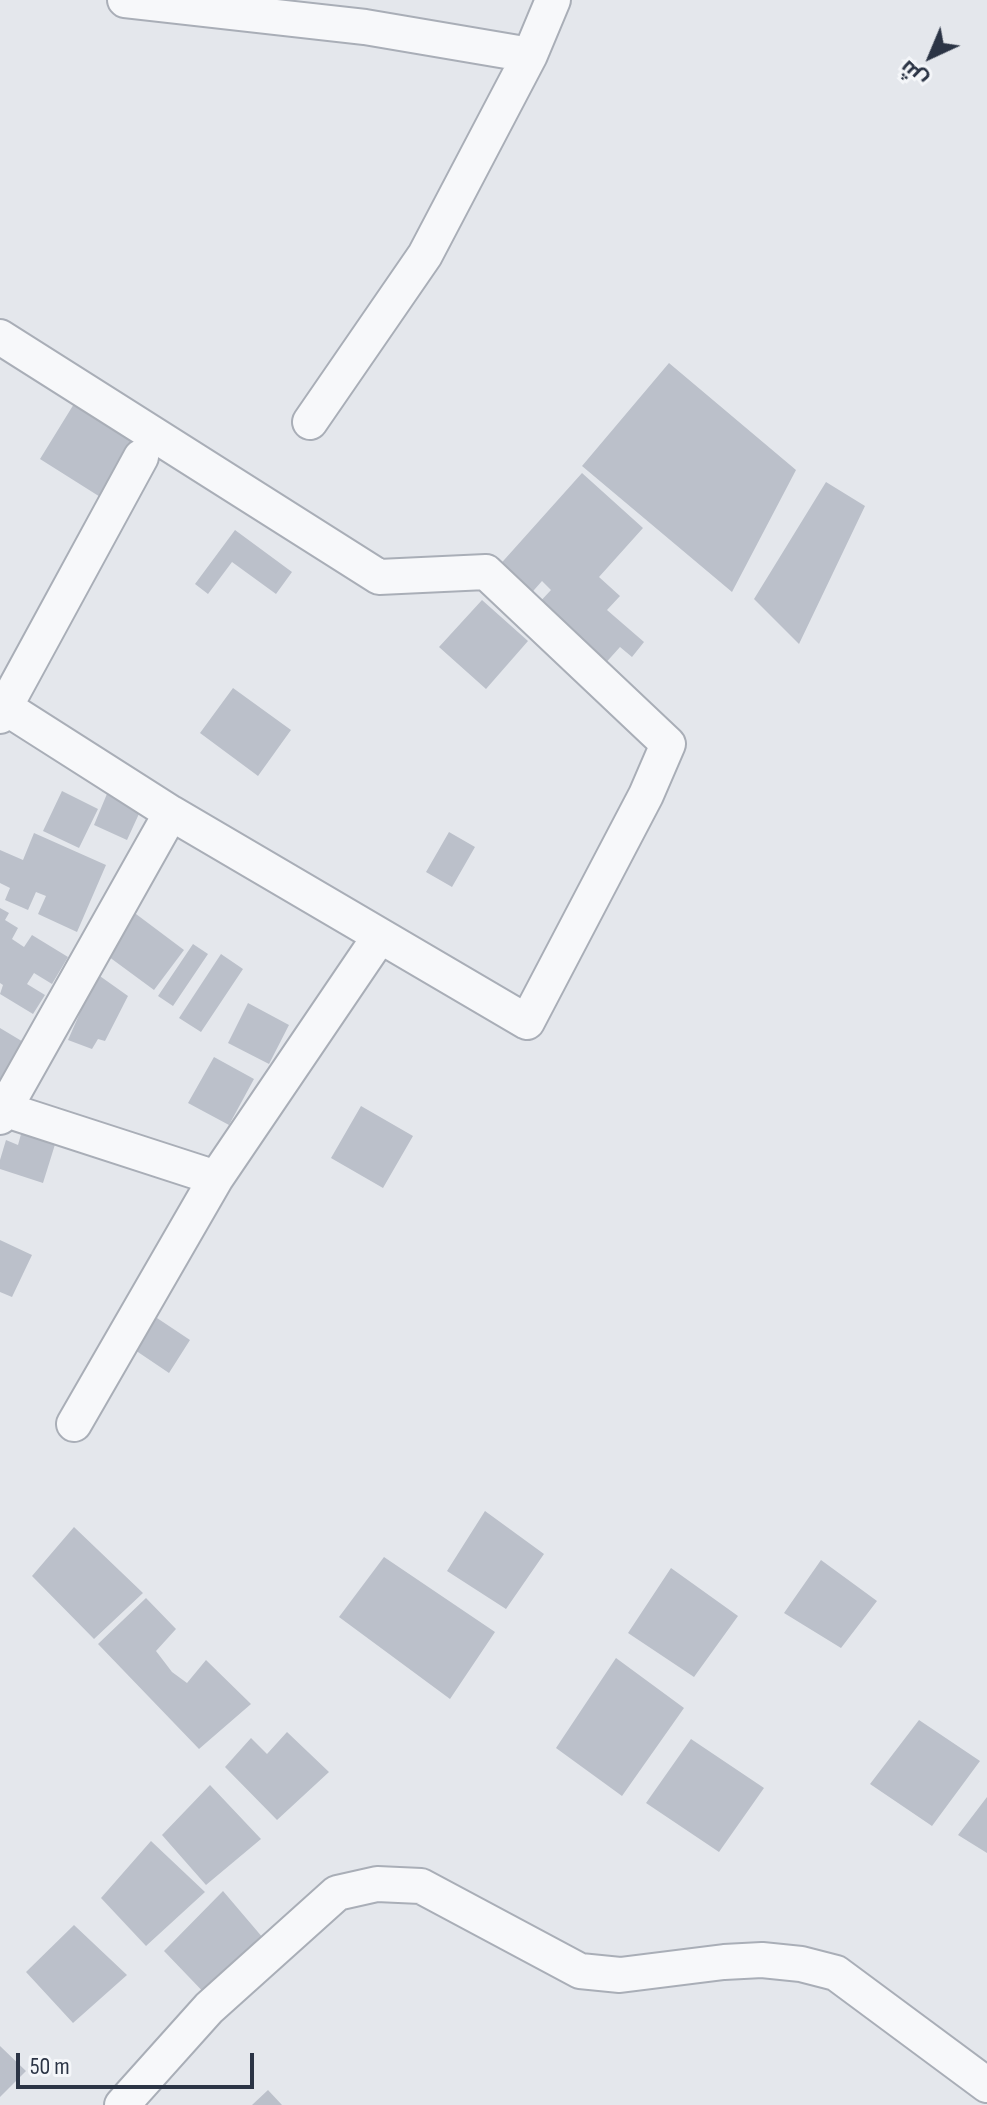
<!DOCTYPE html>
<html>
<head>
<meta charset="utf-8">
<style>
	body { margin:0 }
	#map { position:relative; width:987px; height:2105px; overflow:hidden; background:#e4e7ec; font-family:"Sofia Sans Condensed",Cairo,sans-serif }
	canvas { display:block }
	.north { position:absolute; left:891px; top:16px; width:80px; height:80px; -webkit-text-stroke:6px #f4f6f9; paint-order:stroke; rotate:224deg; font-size:22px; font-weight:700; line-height:32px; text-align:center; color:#2b3445 }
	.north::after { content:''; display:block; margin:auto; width:28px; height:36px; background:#2b3445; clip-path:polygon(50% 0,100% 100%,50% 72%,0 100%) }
	.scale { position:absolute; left:16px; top:2053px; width:238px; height:36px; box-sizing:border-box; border:4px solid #2b3445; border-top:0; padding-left:10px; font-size:24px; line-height:28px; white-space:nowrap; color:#2b3445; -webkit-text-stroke:6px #f4f6f9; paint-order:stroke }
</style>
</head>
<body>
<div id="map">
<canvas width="987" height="2105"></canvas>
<div class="north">ش</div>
<div class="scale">50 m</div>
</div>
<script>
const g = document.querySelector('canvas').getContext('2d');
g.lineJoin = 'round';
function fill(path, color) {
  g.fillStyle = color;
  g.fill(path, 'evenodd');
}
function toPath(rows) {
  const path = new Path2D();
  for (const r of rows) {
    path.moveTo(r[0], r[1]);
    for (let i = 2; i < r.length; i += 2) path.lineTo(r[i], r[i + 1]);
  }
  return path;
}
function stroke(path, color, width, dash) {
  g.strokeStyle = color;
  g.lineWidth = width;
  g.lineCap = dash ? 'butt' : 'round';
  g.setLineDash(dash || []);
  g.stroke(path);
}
fill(toPath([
	[669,363,796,470,732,592,582,466],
	[77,399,142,440,105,500,40,459],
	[582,473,643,528,599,577,620,596,607,610,644,642,632,657,620,647,602,667,535,607,551,590,542,581,527,598,496,569],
	[826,482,865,506,799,644,754,599],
	[235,530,292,572,276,594,232,562,208,594,195,584],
	[482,600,528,641,486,689,439,647],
	[233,688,291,730,258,776,200,733],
	[109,789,143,805,127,840,94,825],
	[62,791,98,809,79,848,43,831],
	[449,832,475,847,452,887,426,872],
	[34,833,106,865,77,932,38,914,46,896,36,892,28,910,5,900,10,888,0,883,0,850,23,860],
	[0,908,9,913,5,920,18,928,12,939,24,947,32,935,68,957,52,984,34,973,27,984,45,995,33,1014,0,994,3,985,0,983],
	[132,911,184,950,154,990,101,951],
	[193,944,208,954,173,1006,158,996],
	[221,954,243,969,201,1032,179,1018],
	[97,974,128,996,105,1041,98,1039,92,1049,68,1040],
	[248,1003,289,1025,269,1064,228,1043],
	[0,1028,25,1043,0,1084],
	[214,1057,254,1079,229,1125,188,1103],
	[361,1106,413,1136,383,1188,331,1158],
	[23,1127,57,1138,43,1183,0,1169,0,1160,6,1140,18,1145],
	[0,1240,32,1255,12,1297,0,1292],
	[151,1314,190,1340,169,1373,129,1346],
	[485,1511,544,1554,506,1609,447,1571],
	[74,1527,143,1593,94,1639,32,1576],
	[384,1557,495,1632,450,1699,339,1617],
	[821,1560,877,1601,841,1648,784,1613],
	[671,1568,738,1616,694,1677,628,1633],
	[146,1598,176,1629,156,1651,172,1672,187,1683,206,1660,251,1704,199,1749,98,1644],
	[616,1658,684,1708,622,1796,556,1748],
	[919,1720,980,1761,932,1826,870,1784],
	[287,1732,329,1772,277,1820,225,1767,251,1738,267,1754],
	[691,1739,764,1788,719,1852,646,1803],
	[210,1785,261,1839,206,1885,162,1835],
	[987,1797,987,1853,958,1835],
	[151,1841,205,1892,146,1946,101,1898],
	[223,1891,269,1945,211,2000,164,1951],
	[74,1925,127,1975,73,2023,26,1972],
	[0,2046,26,2071,0,2097],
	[268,2090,282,2105,252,2105]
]), '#bbc0ca');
const minor = toPath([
	[125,0,365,27,530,55],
	[0,337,379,577,486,572,668,744,646,795,527,1022,171,813,0,704],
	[310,422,425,255,530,55,553,0],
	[0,716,141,457],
	[0,1108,216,1178],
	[0,1117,171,813],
	[74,1424,216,1178,380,936],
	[122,2105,209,2008,337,1893,377,1884,421,1886,580,1971,620,1975,724,1962,762,1960,801,1964,836,1973,987,2085]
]);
stroke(minor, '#a9aeb7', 38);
stroke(minor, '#f7f8fa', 34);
</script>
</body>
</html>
